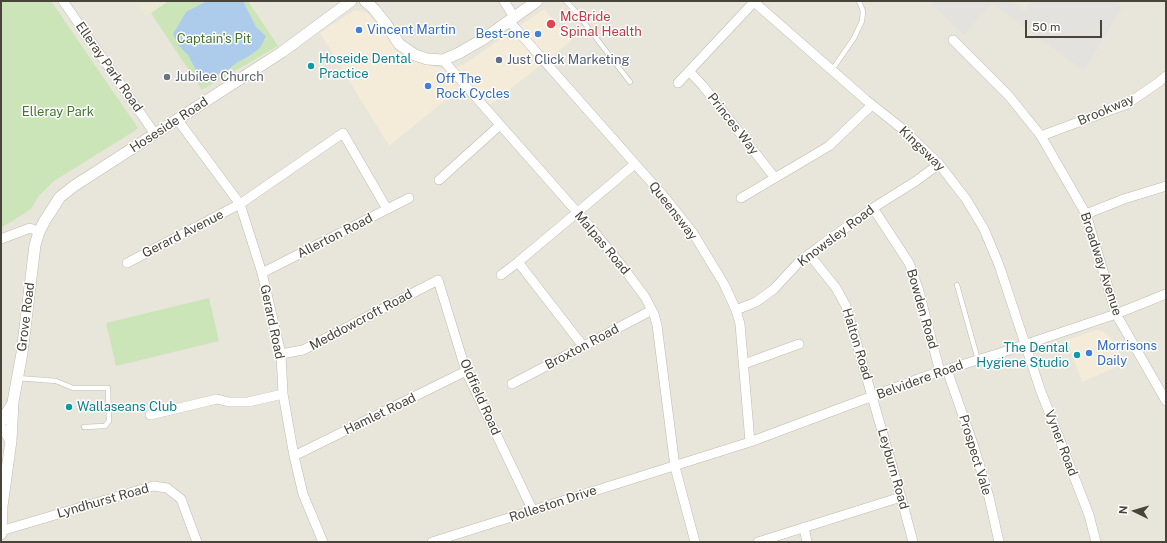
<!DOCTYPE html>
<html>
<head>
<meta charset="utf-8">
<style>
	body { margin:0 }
	#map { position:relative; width:1167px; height:543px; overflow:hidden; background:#f4f2eb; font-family:"Public Sans",sans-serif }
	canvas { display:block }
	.frame { position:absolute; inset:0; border:2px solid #484439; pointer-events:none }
	.north { position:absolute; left:1115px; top:491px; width:40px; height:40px; -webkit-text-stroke:3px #fff; paint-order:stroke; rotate:275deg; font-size:11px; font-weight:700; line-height:16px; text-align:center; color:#484439 }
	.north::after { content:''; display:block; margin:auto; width:14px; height:18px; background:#484439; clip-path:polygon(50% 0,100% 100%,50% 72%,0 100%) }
	.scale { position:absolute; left:1025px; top:20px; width:77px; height:18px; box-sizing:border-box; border:2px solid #484439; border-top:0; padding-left:5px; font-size:12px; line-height:14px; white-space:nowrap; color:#484439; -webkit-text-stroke:3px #fff; paint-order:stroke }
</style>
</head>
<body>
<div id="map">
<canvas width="1167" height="543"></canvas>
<div class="frame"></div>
<div class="north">N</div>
<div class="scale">50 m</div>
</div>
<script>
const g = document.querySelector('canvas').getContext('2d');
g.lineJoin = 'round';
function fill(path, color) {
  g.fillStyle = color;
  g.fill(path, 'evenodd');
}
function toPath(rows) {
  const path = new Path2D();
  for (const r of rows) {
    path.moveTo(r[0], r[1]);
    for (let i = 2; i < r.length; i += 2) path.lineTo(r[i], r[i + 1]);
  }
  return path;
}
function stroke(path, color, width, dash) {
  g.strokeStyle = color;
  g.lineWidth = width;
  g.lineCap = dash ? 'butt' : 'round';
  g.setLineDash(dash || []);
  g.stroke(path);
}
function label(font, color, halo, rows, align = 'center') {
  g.font = font + ' "Public Sans",sans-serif';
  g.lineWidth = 3;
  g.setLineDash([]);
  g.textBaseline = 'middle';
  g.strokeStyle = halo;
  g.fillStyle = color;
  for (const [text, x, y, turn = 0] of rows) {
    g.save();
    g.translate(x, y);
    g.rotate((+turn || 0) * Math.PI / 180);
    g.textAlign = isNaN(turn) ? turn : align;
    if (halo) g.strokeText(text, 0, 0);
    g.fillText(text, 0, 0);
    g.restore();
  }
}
fill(toPath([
	[1,1,1166,1,1166,542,1,542]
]), '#e8e5da');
fill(toPath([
	[544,9,571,41,490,105,470,80,389,146,320,33,355,10,367,13,410,60,443,69,463,65],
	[1096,330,1103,331,1111,338,1126,363,1082,382,1067,340]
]), '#f4ebd9');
fill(toPath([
	[134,1,169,1,145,17]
]), '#ece8d6');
fill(toPath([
	[1,1,51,1,138,128,133,132,54,181,38,197,31,209,1,228],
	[169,1,248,1,278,46,202,90,151,13],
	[209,298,219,341,116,366,106,323]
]), '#cce5b8');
fill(toPath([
	[929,1,1012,1,1024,11,1032,1,1118,1,1121,9,1084,71,992,3,964,35]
]), '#e3e2df');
fill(toPath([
	[207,1,243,1,256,27,266,36,260,48,249,56,236,63,228,70,212,77,200,78,188,55,179,46,173,34,186,12]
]), '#adcceb');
const service = toPath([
	[566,1,576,12,630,82],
	[832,70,854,38,862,21,863,11,859,1],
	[957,285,978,360],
	[18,378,56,381,73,388,108,388,109,421,105,426,84,427]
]);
const minor = toPath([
	[63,1,155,134],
	[504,1,514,17],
	[753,1,866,100,905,131,939,164,966,199,984,229,999,265,1040,389,1089,515,1096,542],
	[509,21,667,200,693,233,724,284,736,310,740,324,750,442],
	[953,40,1009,96,1041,136,1086,214,1116,314,1166,401],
	[443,60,592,229,622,266,645,297,654,314,657,325,675,467,695,542],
	[689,71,703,86,775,178],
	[678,83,754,2],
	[177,119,240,204,262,273,281,354,283,394,294,456,303,494,323,542],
	[1041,136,1127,104,1159,82,1166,76],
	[439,180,500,125],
	[741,198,829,146,872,105],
	[873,208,909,263,918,288,940,372],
	[1086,214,1124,199,1166,186],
	[1,239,30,228,39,232],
	[809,254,836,288,846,306,901,497,913,542],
	[518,262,583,346],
	[127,263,240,204,343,133,387,209],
	[262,273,409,198],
	[501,275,518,262,635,164],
	[736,310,756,302,774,289,799,262,820,246,873,208,916,181,939,164],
	[281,354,303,350,438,280,466,371,533,511],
	[744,364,799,344],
	[947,370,974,447,989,497,999,542],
	[512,384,652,310],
	[150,415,217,399,229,402,248,402,283,394],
	[294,456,466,371],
	[804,527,807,542],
	[1,531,153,486,167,488,181,499,197,542],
	[432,542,750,442,929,375,1000,353,1116,314,1166,294],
	[758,542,901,497]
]);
const tertiary = toPath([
	[365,1,374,9,386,24,399,44,415,55,427,59,443,60,459,53,485,38,537,1],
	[1,422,13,403],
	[1,429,6,432,11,441,2,506,1,534],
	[11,441,13,402,22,353,35,245,39,232,44,222,60,197,74,186,282,52,351,1]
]);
stroke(service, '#bfbbae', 5.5);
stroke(minor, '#bfbbae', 10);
stroke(tertiary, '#bfbbae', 12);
stroke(service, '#fff', 4.5);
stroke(minor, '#fff', 9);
stroke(tertiary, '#fff', 11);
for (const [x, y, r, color] of [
	[551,24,5,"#e0444e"],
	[359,30,4,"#3f7fe0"],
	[538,34,4,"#3f7fe0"],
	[499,60,4,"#5c6f8a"],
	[311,66,4,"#0f9aa8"],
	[167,77,4,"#6b7280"],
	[428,86,4,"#3f7fe0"],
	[1089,353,4,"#3f7fe0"],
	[1077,355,4,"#0f9aa8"],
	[69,407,4,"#0f9aa8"]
]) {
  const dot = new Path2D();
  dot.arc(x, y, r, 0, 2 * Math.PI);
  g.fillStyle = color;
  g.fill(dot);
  stroke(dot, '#fff', 1.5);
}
label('13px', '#be3a42', '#fff', [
	["McBride",560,17],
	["Spinal Health",560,32]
], 'left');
label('13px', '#366cbe', '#fff', [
	["Vincent Martin",367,30],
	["Best-one",530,34,"right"],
	["Off The",436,79],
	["Rock Cycles",436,94],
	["Morrisons",1097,346],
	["Daily",1097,361]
], 'left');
label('13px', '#447631', '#fff', [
	["Captain's Pit",214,39],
	["Elleray Park",58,112]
]);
label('13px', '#0d838f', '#fff', [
	["Hoseide Dental",319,59],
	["Practice",319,74],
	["The Dental",1069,348,"right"],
	["Hygiene Studio",1069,363,"right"],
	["Wallaseans Club",77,407]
], 'left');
label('13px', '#4e5e75', '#fff', [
	["Just Click Marketing",507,60]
], 'left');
label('13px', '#484439', '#fff', [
	["Elleray Park Road",109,67,55],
	["Brookway",1106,110,-23],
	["Princes Way",733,124,52],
	["Hoseside Road",169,125,-33],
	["Kingsway",922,149,44],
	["Queensway",673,211,52],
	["Gerard Avenue",183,234,-27],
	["Allerton Road",335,236,-27],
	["Knowsley Road",836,236,-37],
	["Malpas Road",602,243,50],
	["Broadway Avenue",1101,264,72],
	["Bowden Road",922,309,74],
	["Grove Road",26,317,-83],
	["Meddowcroft Road",361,320,-28],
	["Gerard Road",272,322,78],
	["Halton Road",857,344,73],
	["Broxton Road",582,347,-28],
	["Belvidere Road",920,380,-20],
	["Oldfield Road",480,397,66],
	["Hamlet Road",380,414,-26],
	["Vyner Road",1061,443,69],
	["Prospect Vale",975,455,73],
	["Leyburn Road",893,469,74],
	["Lyndhurst Road",103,501,-16],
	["Rolleston Drive",553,504,-18]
]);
label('13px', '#5b616d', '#fff', [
	["Jubilee Church",175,77]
], 'left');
</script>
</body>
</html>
